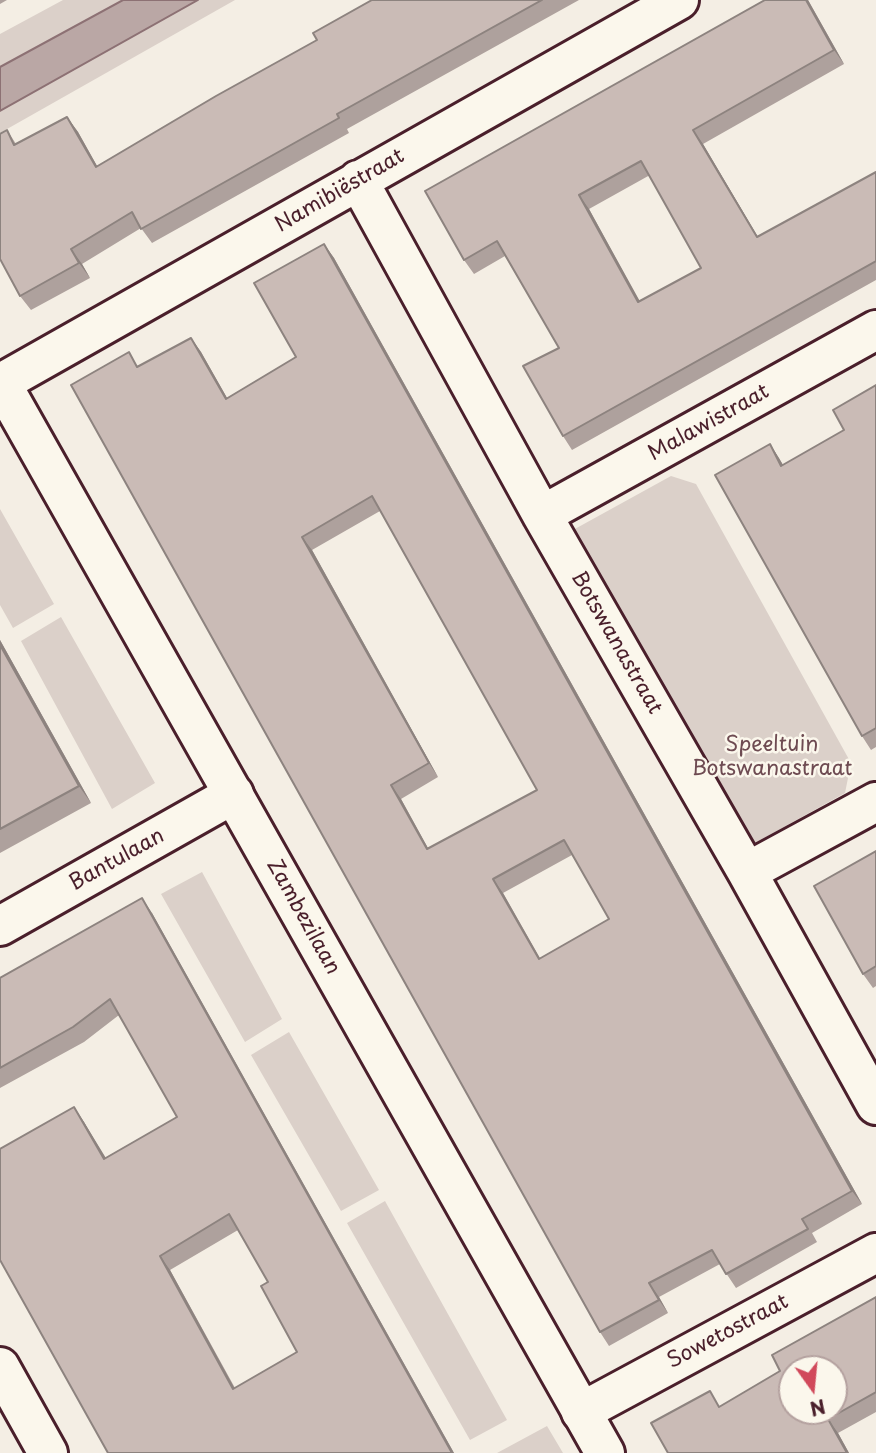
<!DOCTYPE html>
<html>
<head>
<meta charset="utf-8">
<style>
	body { margin:0 }
	#map { position:relative; width:876px; height:1453px; overflow:hidden; background:#f4eee4; font-family:"Playpen Sans",sans-serif }
	canvas { display:block }
	.north { position:absolute; left:778px; top:1355px; width:70px; height:70px; box-sizing:border-box; background:#fbf7ec; border:2px solid #b4a19f; border-radius:50%; rotate:165deg; font-size:19px; font-weight:700; line-height:28px; text-align:center; color:#4a1f2b }
	.north::after { content:''; display:block; margin:auto; width:24px; height:32px; background:#d1495b; clip-path:polygon(50% 0,100% 100%,50% 72%,0 100%) }
</style>
</head>
<body>
<div id="map">
<canvas width="876" height="1453"></canvas>
<div class="north">N</div>
</div>
<script>
const g = document.querySelector('canvas').getContext('2d');
g.lineJoin = 'round';
function fill(path, color) {
  g.fillStyle = color;
  g.fill(path, 'evenodd');
}
function toPath(rows) {
  const path = new Path2D();
  for (const r of rows) {
    path.moveTo(r[0], r[1]);
    for (let i = 2; i < r.length; i += 2) path.lineTo(r[i], r[i + 1]);
  }
  return path;
}
function stroke(path, color, width, dash) {
  g.strokeStyle = color;
  g.lineWidth = width;
  g.lineCap = dash ? 'butt' : 'round';
  g.setLineDash(dash || []);
  g.stroke(path);
}
function label(font, color, halo, rows, align = 'center') {
  g.font = font + ' "Playpen Sans",sans-serif';
  g.lineWidth = 5;
  g.setLineDash([]);
  g.textBaseline = 'middle';
  g.strokeStyle = halo;
  g.fillStyle = color;
  for (const [text, x, y, turn = 0] of rows) {
    g.save();
    g.translate(x, y);
    g.rotate((+turn || 0) * Math.PI / 180);
    g.textAlign = isNaN(turn) ? turn : align;
    if (halo) g.strokeText(text, 0, 0);
    g.fillText(text, 0, 0);
    g.restore();
  }
}
fill(toPath([
	[63,0,123,0,0,67,0,34],
	[198,0,235,0,0,133,0,111],
	[671,476,696,484,851,763,845,793,746,848,573,530],
	[0,509,54,604,13,628,0,605],
	[61,617,155,783,112,809,21,641],
	[202,872,282,1019,245,1042,161,894],
	[289,1032,379,1190,341,1211,251,1055],
	[385,1201,507,1420,470,1440,347,1223],
	[547,1426,563,1453,497,1453]
]), '#dbd0c9');
const water = toPath([
	[123,0,198,0,0,111,0,67,123,0]
]);
fill(water, '#baa7a5');
stroke(water, '#8d7174', 2);
const street = toPath([
	[358,180,542,515,747,872,876,1105],
	[1,383,679,0],
	[542,515,876,330],
	[747,872,876,802],
	[0,926,234,794],
	[0,1367,48,1453],
	[581,1412,876,1253]
]);
const secondary = toPath([
	[0,381,605,1453]
]);
stroke(street, '#4a1f2b', 44);
stroke(secondary, '#4a1f2b', 44);
stroke(street, '#fbf7ec', 38);
stroke(secondary, '#fbf7ec', 38);
fill(toPath([
	[0,0,7,0,0,4],
	[372,0,579,0,347,129,349,133,152,243,141,228,82,264,90,278,31,310,20,296,7,130,16,144,67,117,78,132,97,166,317,40],
	[765,0,808,0,844,64,703,144,758,237,876,172,876,280,572,450,563,436,559,348,505,256,474,274,464,260],
	[650,175,701,268,639,301,589,209],
	[324,244,334,258,862,1204,812,1233,817,1242,736,1288,720,1264,659,1297,668,1313,609,1346,600,1332,139,366,191,338,201,352,227,398,296,357],
	[380,511,537,790,428,848,401,799,438,777,312,550],
	[572,855,609,919,540,958,503,893],
	[876,385,876,747,871,750,862,736,770,444,783,465,844,430],
	[0,640,91,803,0,853],
	[876,851,876,986,873,988,863,974],
	[152,913,454,1453,108,1453,74,1107,84,1122,105,1158,177,1117,119,1015,84,1042,0,1088,0,978],
	[238,1230,268,1282,297,1352,235,1388,170,1270],
	[876,1297,876,1412,838,1433,849,1453,668,1453,721,1407,780,1371]
]), '#aea19d');
fill(toPath([
	[806,0,808,0,844,64,834,50],
	[67,117,78,132,106,182,96,167],
	[693,130,703,144,766,251,757,237],
	[579,195,589,209,648,316,638,302],
	[324,244,334,258,862,1204,852,1191],
	[71,249,82,264,90,278,79,263],
	[191,338,201,352,235,412,226,399],
	[770,444,779,458,791,479,781,466],
	[302,537,312,550,438,777,429,763],
	[0,640,91,803,79,786,0,645],
	[391,785,401,799,436,863,427,849],
	[493,879,503,893,548,973,539,959],
	[142,898,152,913,454,1453,452,1453],
	[74,1107,84,1122,115,1173,104,1159],
	[160,1256,170,1270,243,1404,233,1389],
	[649,1283,659,1297,668,1313,659,1300],
	[828,1419,838,1433,849,1453,847,1453]
]), '#8d837f');
const building = toPath([
	[372,0,542,0,337,114,339,118,141,229,132,212,71,249,79,263,20,296,0,259,0,134,7,130,14,145,67,117,96,167,216,96,317,40,313,33,372,0],
	[765,0,806,0,834,50,693,130,757,237,876,172,876,261,563,436,523,366,559,348,497,241,464,260,425,191,765,0],
	[641,161,701,268,638,302,579,195,641,161],
	[324,244,852,1191,802,1219,808,1229,726,1274,712,1250,649,1283,659,1300,600,1332,71,385,129,352,137,367,191,338,226,399,296,357,254,283,324,244],
	[372,496,537,790,427,849,391,785,429,763,302,537,372,496],
	[564,840,609,919,539,959,493,879,564,840],
	[876,385,876,728,862,736,715,475,770,444,781,466,844,430,833,410,876,385],
	[0,645,79,786,0,829,0,645],
	[876,851,876,966,863,974,814,886,876,851],
	[142,898,452,1453,108,1453,0,1260,0,1149,74,1107,104,1159,177,1117,110,999,73,1027,0,1068,0,978,142,898],
	[229,1214,268,1282,261,1286,297,1352,233,1389,160,1256,229,1214],
	[876,1297,876,1392,828,1419,847,1453,668,1453,651,1423,710,1391,719,1407,780,1371,772,1355,876,1297],
	[792,1369,834,1369,834,1411,792,1411,792,1369]
]);
fill(building, '#cabbb6');
stroke(building, '#8d837f', 2);
label('21px', '#4a1f2b', '#fbf7ec', [
	["Namibiëstraat",340,191,-30],
	["Malawistraat",709,423,-29],
	["Botswanastraat",616,643,60],
	["Bantulaan",117,860,-29],
	["Zambezilaan",303,917,61],
	["Sowetostraat",728,1332,-28]
]);
label('21px', '#6e4b52', '#fbf7ec', [
	["Speeltuin",772,745],
	["Botswanastraat",772,769]
]);
</script>
</body>
</html>
